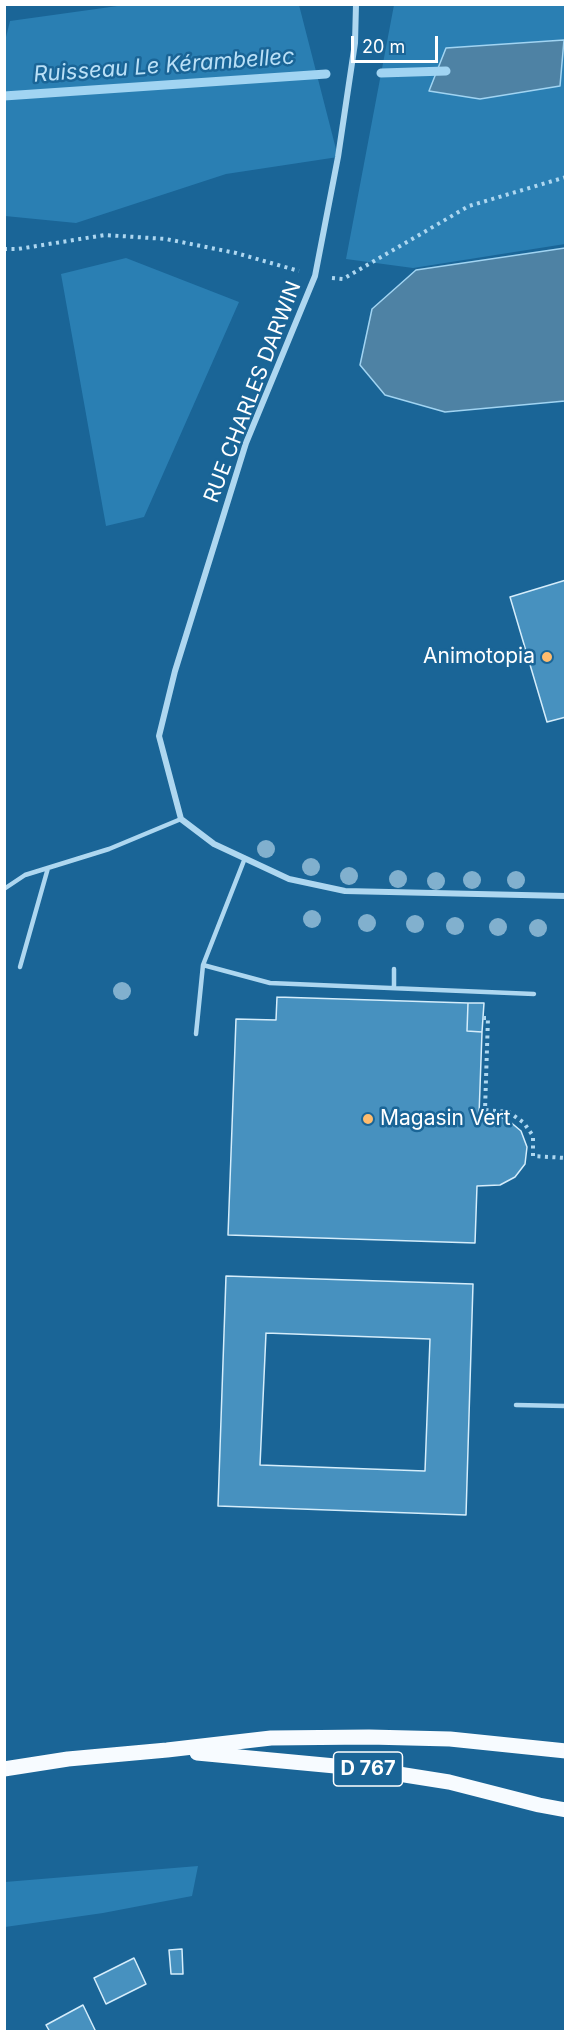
<!DOCTYPE html>
<html>
<head>
<meta charset="utf-8">
<style>
	body { margin:0 }
	#map { position:relative; width:570px; height:2036px; overflow:hidden; background:#1a6597; font-family:Inter,sans-serif }
	canvas { display:block }
	.frame { position:absolute; inset:0; border:6px solid #fff; pointer-events:none }
	.scale { position:absolute; left:351px; top:36px; width:87px; height:27px; box-sizing:border-box; border:3px solid #fff; border-top:0; padding-left:8px; font-size:18px; line-height:21px; white-space:nowrap; color:#fff; -webkit-text-stroke:4px #1a6597; paint-order:stroke }
</style>
</head>
<body>
<div id="map">
<canvas width="570" height="2036"></canvas>
<div class="frame"></div>
<div class="scale">20 m</div>
</div>
<script>
const g = document.querySelector('canvas').getContext('2d');
g.lineJoin = 'round';
function fill(path, color) {
  g.fillStyle = color;
  g.fill(path, 'evenodd');
}
function toPath(rows) {
  const path = new Path2D();
  for (const r of rows) {
    path.moveTo(r[0], r[1]);
    for (let i = 2; i < r.length; i += 2) path.lineTo(r[i], r[i + 1]);
  }
  return path;
}
function stroke(path, color, width, dash) {
  g.strokeStyle = color;
  g.lineWidth = width;
  g.lineCap = dash ? 'butt' : 'round';
  g.setLineDash(dash || []);
  g.stroke(path);
}
function label(font, color, halo, rows, align = 'center') {
  g.font = font + ' Inter,sans-serif';
  g.lineWidth = 5;
  g.setLineDash([]);
  g.textBaseline = 'middle';
  g.strokeStyle = halo;
  g.fillStyle = color;
  for (const [text, x, y, turn = 0] of rows) {
    g.save();
    g.translate(x, y);
    g.rotate((+turn || 0) * Math.PI / 180);
    g.textAlign = isNaN(turn) ? turn : align;
    if (halo) g.strokeText(text, 0, 0);
    g.fillText(text, 0, 0);
    g.restore();
  }
}
fill(toPath([
	[132,4,299,5,338,157,226,174,76,223,5,216,4,45,10,21],
	[394,5,565,5,565,244,413,268,346,259],
	[126,258,239,302,144,517,106,526,61,274],
	[198,1866,192,1896,103,1913,5,1927,5,1882]
]), '#2a7fb3');
const water = toPath([
	[564,40,560,86,480,99,429,91,446,48,564,40],
	[565,248,565,401,445,412,385,395,360,365,372,309,416,270,565,248]
]);
fill(water, '#4e82a4');
stroke(water, '#a1d4f2', 1.5);
stroke(toPath([
	[381,73,446,71],
	[4,96,326,74]
]), '#a1d4f2', 9);
const building = toPath([
	[566,580,566,717,547,722,510,597,566,580],
	[277,997,468,1003,467,1031,482,1032,479,1115,500,1117,508,1120,521,1131,527,1147,525,1164,515,1177,500,1185,477,1186,475,1243,228,1235,236,1019,276,1020,277,997],
	[468,1003,484,1003,482,1032,467,1031,468,1003],
	[226,1276,473,1284,466,1515,218,1506,226,1276],
	[266,1333,430,1339,425,1471,260,1465,266,1333],
	[182,1949,183,1974,171,1974,169,1950,182,1949],
	[134,1958,146,1984,106,2004,94,1978,134,1958],
	[83,2005,96,2032,50,2032,46,2025,83,2005]
]);
fill(building, '#4791bf');
stroke(building, '#d5edfb', 1.5);
stroke(toPath([
	[4,249,18,249,105,235,166,239,236,253,299,271],
	[332,278,343,279,469,206,566,177],
	[483,1018,488,1018,485,1110,509,1112,524,1123,533,1136,533,1156,566,1158]
]), '#aed7f0', 4, [3, 4.5]);
stroke(toPath([
	[245,858,203,965,270,983,534,994],
	[4,889,25,875,109,849,181,819],
	[20,967,48,868],
	[394,988,394,969],
	[196,1034,203,965],
	[516,1405,565,1406]
]), '#aed7f0', 4.5);
stroke(toPath([
	[356,4,355,43,338,157,315,276,246,443,175,671,159,736,181,819,214,844,289,879,345,891,566,896]
]), '#aed7f0', 6);
stroke(toPath([
	[197,1753,367,1769,449,1782,539,1805,566,1810],
	[4,1769,68,1759,167,1750,271,1738,369,1737,450,1739,566,1751]
]), '#f7fbff', 15);
g.fillStyle = '#81b0ce';
for (const [x, y] of [
	[266,849],
	[311,867],
	[349,876],
	[398,879],
	[472,880],
	[516,880],
	[436,881],
	[312,919],
	[367,923],
	[415,924],
	[455,926],
	[498,927],
	[538,928],
	[122,991]
]) {
  g.beginPath();
  g.arc(x, y, 9, 0, 2 * Math.PI);
  g.fill();
}
for (const [x, y, r, color] of [
	[547,657,6,"#ffbc6d"],
	[368,1119,6,"#ffbc6d"]
]) {
  const dot = new Path2D();
  dot.arc(x, y, r, 0, 2 * Math.PI);
  g.fillStyle = color;
  g.fill(dot);
  stroke(dot, '#1a6597', 2);
}
for (const [x, y, w] of [
	[368,1769,69]
]) {
  const box = new Path2D();
  box.roundRect(x - w / 2, y - 17, w, 34, 4.5);
  g.fillStyle = '#1a6597';
  g.fill(box);
  stroke(box, '#fff', 1.5);
}
label('bold 20px', '#fff', null, [
	["D 767",368,1769]
]);
label('21px', '#fff', '#1a6597', [
	["RUE CHARLES DARWIN",253,392,-69]
]);
label('21px', '#fff', '#1a6597', [
	["Animotopia",535,657],
	["Magasin Vert",380,1119,"left"]
], 'right');
label('italic 22px', '#bae0f7', '#1a6597', [
	["Ruisseau Le Kérambellec",164,66,-4]
]);
</script>
</body>
</html>
